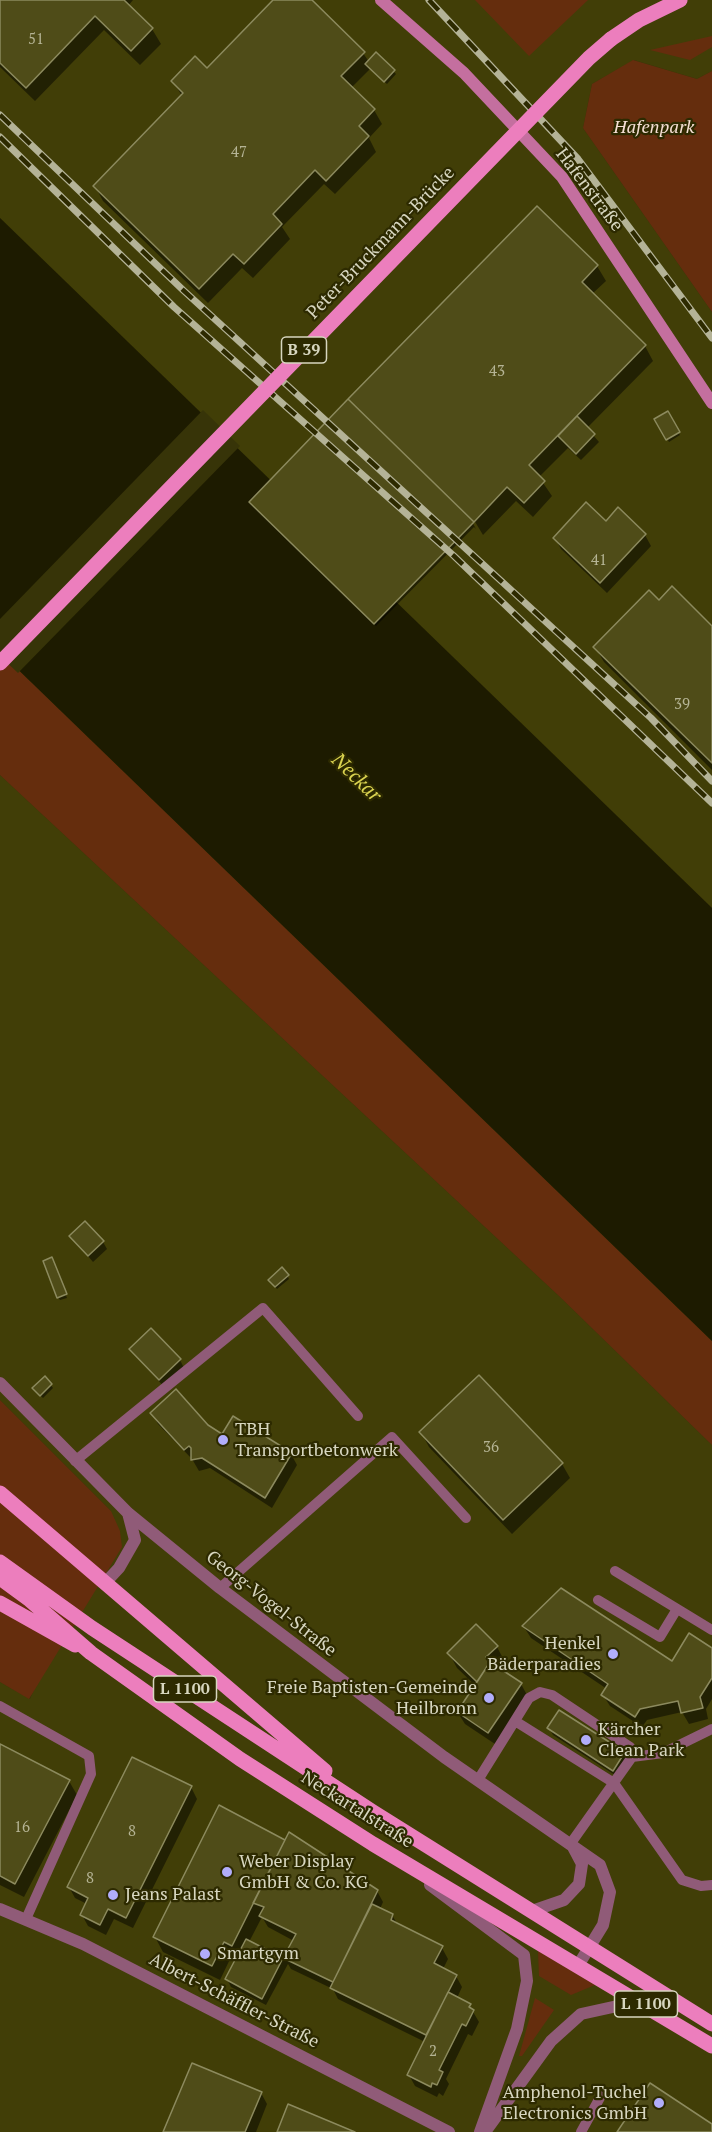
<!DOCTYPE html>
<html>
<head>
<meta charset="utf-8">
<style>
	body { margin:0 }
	canvas { display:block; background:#373408 }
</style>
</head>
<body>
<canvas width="712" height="2132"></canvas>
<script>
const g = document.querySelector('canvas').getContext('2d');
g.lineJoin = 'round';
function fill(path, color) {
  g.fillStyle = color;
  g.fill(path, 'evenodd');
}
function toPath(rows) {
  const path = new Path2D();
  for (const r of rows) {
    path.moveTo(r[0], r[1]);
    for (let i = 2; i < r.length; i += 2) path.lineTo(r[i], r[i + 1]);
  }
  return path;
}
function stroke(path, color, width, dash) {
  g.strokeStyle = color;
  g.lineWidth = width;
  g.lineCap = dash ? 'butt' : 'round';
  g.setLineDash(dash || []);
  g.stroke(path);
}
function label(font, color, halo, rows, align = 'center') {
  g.font = font + ' "PT Serif",serif';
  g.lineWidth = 4.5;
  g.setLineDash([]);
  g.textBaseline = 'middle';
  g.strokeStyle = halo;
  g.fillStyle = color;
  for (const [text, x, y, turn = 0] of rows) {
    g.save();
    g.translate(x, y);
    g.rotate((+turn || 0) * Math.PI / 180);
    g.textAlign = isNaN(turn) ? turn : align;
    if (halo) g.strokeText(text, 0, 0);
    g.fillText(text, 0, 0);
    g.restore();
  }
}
fill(toPath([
	[0,0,712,0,712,71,697,79,634,60,592,84,583,128,712,312,712,908,0,218],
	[0,775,559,1296,712,1445,712,2132,0,2132,0,1682,30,1699,111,1511,0,1400]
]), '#413e07');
fill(toPath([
	[475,0,588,0,529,56],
	[712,36,712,47,690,60,650,50],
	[633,60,697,79,712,71,712,312,583,128,592,84],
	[0,652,712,1341,712,1445,559,1296,0,775],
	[0,1400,111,1511,120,1531,122,1547,29,1699,0,1682],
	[538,1951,595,1985,571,1995,539,1976],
	[535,1998,554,2010,522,2056,519,2056]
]), '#652d0d');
fill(toPath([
	[0,218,712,908,712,1341,0,652]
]), '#1d1b00');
fill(toPath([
	[203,410,240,446,18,673,0,656,0,619]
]), '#373408');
fill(toPath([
	[0,0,133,0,128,6,152,29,161,44,140,65,104,30,35,101,0,67],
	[275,0,309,0,363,53,369,62,376,54,396,74,387,84,370,69,351,88,374,110,382,124,369,138,376,152,335,194,324,184,282,227,290,239,253,278,242,268,208,303,103,201,95,186,182,96,173,81,207,70],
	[537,208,597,266,606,281,592,294,645,346,653,361,587,428,599,442,581,460,568,448,539,477,552,496,533,517,516,501,483,535,471,515,469,516,476,529,474,527,376,626,252,505],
	[667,413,680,435,669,442,656,419],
	[618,509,645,535,651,546,607,593,561,549,555,538,606,523],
	[659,602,712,628,712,770,604,662,595,647],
	[71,1236,103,1242,107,1249,93,1262],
	[53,1262,67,1298,60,1300,58,1297],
	[287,1275,289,1279,277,1289,272,1283],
	[131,1349,180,1360,184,1368,164,1387],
	[45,1378,53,1388,43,1398,36,1391],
	[152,1413,291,1454,297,1465,272,1508,210,1468,199,1471,192,1459,158,1424],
	[421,1432,562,1464,570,1478,512,1534,429,1447],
	[524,1627,672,1663,712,1650,712,1699,706,1709,708,1719,689,1724,682,1712,647,1720,642,1727,610,1706,603,1695,607,1689,531,1638],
	[497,1647,505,1662,498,1668,521,1684,527,1695,495,1744,465,1724,458,1713,476,1686,457,1668,449,1653],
	[549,1728,624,1753,628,1760,618,1777,553,1735],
	[0,1746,69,1781,77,1795,24,1897,0,1885],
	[191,1787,197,1799,133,1928,114,1919,106,1935,88,1926,82,1915,87,1904,75,1898,69,1887],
	[219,1807,377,1891,383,1902,380,1909,392,1915,398,1925,442,1948,448,1959,443,1969,456,1976,462,1987,457,1998,469,2005,479,2022,472,2036,468,2034,446,2079,449,2084,443,2096,439,2093,437,2097,415,2086,409,2075,425,2042,338,1999,333,1989,291,1969,288,1964,266,2005,231,1987,227,1979,237,1958,232,1955,220,1980,163,1952,155,1937],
	[262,1917,268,1927,294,1941,284,1960,249,1942],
	[261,2093,267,2104,256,2132,165,2132]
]), '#0007');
const building = toPath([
	[0,0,124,0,153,28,131,51,95,16,26,88,0,63,0,0],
	[273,0,312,0,365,52,341,76,375,109,359,126,369,136,326,181,315,170,273,214,282,224,244,264,233,254,199,289,93,186,183,93,171,81,195,56,207,68,273,0],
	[376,52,395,70,384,82,365,64,376,52],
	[537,206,598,265,582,282,646,345,529,465,545,481,524,503,507,487,474,522,348,399,537,206],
	[348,399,474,522,374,624,249,502,348,399],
	[668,411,680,432,666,440,654,419,668,411],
	[577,416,595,434,576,454,558,436,577,416],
	[586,502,606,521,618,507,646,534,600,583,553,538,586,502],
	[672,586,712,626,712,763,593,647,649,590,659,600,672,586],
	[85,1221,104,1241,88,1256,69,1236,85,1221],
	[52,1257,67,1294,57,1298,43,1261,52,1257],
	[282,1267,289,1275,275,1287,268,1280,282,1267],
	[151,1328,181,1359,159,1380,129,1349,151,1328],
	[479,1375,563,1463,503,1520,419,1432,479,1375],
	[45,1376,52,1384,40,1396,32,1388,45,1376],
	[176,1389,208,1425,222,1434,233,1416,292,1453,265,1498,202,1458,191,1460,191,1448,189,1446,184,1450,150,1413,176,1389],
	[561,1588,672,1661,689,1633,712,1648,712,1678,700,1697,703,1708,681,1713,678,1701,640,1709,635,1717,601,1695,608,1684,522,1626,561,1588],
	[476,1624,498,1646,486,1657,490,1662,477,1682,447,1653,476,1624],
	[490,1662,522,1683,488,1733,457,1712,490,1662],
	[559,1710,625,1752,613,1771,547,1728,559,1710],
	[0,1744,70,1780,15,1884,0,1876,0,1744],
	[132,1757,192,1786,126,1918,108,1909,100,1925,80,1915,88,1898,67,1887,132,1757],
	[219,1805,285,1840,232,1946,224,1942,212,1966,153,1937,219,1805],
	[289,1832,378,1890,333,1982,283,1958,296,1934,259,1916,264,1907,253,1903,289,1832],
	[372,1904,393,1914,391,1920,443,1946,434,1963,457,1975,426,2035,330,1988,372,1904],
	[246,1939,283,1958,262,1999,225,1979,246,1939],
	[448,1992,471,2004,469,2007,474,2010,466,2026,462,2024,439,2070,443,2072,437,2085,432,2083,431,2087,407,2075,448,1992],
	[192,2063,262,2092,245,2132,163,2132,192,2063],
	[650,2083,712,2124,712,2132,617,2132,650,2083],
	[288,2104,355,2132,277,2132,288,2104]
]);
fill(building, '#4f4c18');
stroke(building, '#8c8a5e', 1.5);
stroke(toPath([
	[75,1461,263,1308,358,1416],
	[615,1571,712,1630],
	[220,1588,392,1437,466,1518],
	[598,1600,660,1637,677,1609],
	[0,1706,89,1756,91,1774,26,1919],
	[515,1721,614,1783,682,1880,701,1886,712,1885],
	[632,1757,663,1753,712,1729],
	[478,1780,529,1698,540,1692,552,1695,630,1747,632,1757,571,1843],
	[581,2132,602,2094]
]), '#905b78', 10);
stroke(toPath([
	[0,1383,128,1513,220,1588,444,1757,600,1865,610,1892,603,1925,579,1964],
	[105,1583,119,1568,135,1540,128,1513],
	[430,1885,524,1955,527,1981,517,2029,480,2132],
	[0,1909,83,1944,449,2132],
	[532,1911,564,1900,579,1884,582,1864,573,1847],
	[485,2132,551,2041,581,2014,622,2005,645,2008]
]), '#905b78', 12);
stroke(toPath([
	[381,0,464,73,562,177,712,403]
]), '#c46f9f', 12);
stroke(toPath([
	[611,39,639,20,680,0],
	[0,1493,325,1771],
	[0,1562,92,1628,373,1812,712,2024],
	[0,1578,30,1600,91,1653,240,1759,373,1844,712,2046],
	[0,1603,75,1645]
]), '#ec7ebd', 15);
const rail = toPath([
	[429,0,578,159,712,338],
	[0,115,183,290,651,718,712,781],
	[0,137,174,307,454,556,712,803]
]);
stroke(rail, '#b4b397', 7);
stroke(rail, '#2d2a00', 4.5, [14]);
stroke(toPath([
	[0,663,589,58,611,39]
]), '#ec7ebd', 15);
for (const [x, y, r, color] of [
	[223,1440,6,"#b1adfa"],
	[613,1654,6,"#b1adfa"],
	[489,1698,6,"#b1adfa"],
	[586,1740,6,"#b1adfa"],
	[227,1872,6,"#b1adfa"],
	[113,1895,6,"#b1adfa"],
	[205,1954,6,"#b1adfa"],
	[659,2103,6,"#b1adfa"]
]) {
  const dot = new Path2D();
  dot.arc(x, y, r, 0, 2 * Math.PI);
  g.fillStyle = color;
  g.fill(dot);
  stroke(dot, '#2d2a00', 2);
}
label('15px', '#b5b495', null, [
	["51",36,40],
	["47",239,153],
	["43",497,372],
	["41",599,561],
	["39",682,705],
	["36",491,1448],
	["16",22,1828],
	["8",132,1832],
	["8",90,1879],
	["2",433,2052]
]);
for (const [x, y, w] of [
	[304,350,45],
	[185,1689,63],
	[646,2004,63]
]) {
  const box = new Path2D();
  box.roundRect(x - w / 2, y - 13, w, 26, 4.5);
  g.fillStyle = '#2d2a00';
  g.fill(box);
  stroke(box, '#d7d6bf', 1.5);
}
label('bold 16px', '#d7d6bf', null, [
	["B 39",304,350],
	["L 1100",185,1689],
	["L 1100",646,2004]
]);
label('italic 18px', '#f6dfd4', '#2d2a00', [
	["Hafenpark",654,128]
]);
label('18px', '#d7d6bf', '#2d2a00', [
	["Hafenstraße",589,190,53],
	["Peter-Bruckmann-Brücke",381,243,-46],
	["Georg-Vogel-Straße",271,1604,38],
	["Neckartalstraße",357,1810,32],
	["Albert-Schäffler-Straße",234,2001,27]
]);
label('18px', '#d7d6bf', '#2d2a00', [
	["TBH",235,1430],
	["Transportbetonwerk",235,1451],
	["Henkel",601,1644,"right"],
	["Bäderparadies",601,1665,"right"],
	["Freie Baptisten-Gemeinde",477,1688,"right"],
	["Heilbronn",477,1709,"right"],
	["Kärcher",598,1730],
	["Clean Park",598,1751],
	["Weber Display",239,1862],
	["GmbH & Co. KG",239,1883],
	["Jeans Palast",125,1895],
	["Smartgym",217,1954],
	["Amphenol-Tuchel",647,2093,"right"],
	["Electronics GmbH",647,2114,"right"]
], 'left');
label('italic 20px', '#dad350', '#2d2a00', [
	["Neckar",356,778,44]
]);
</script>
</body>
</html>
